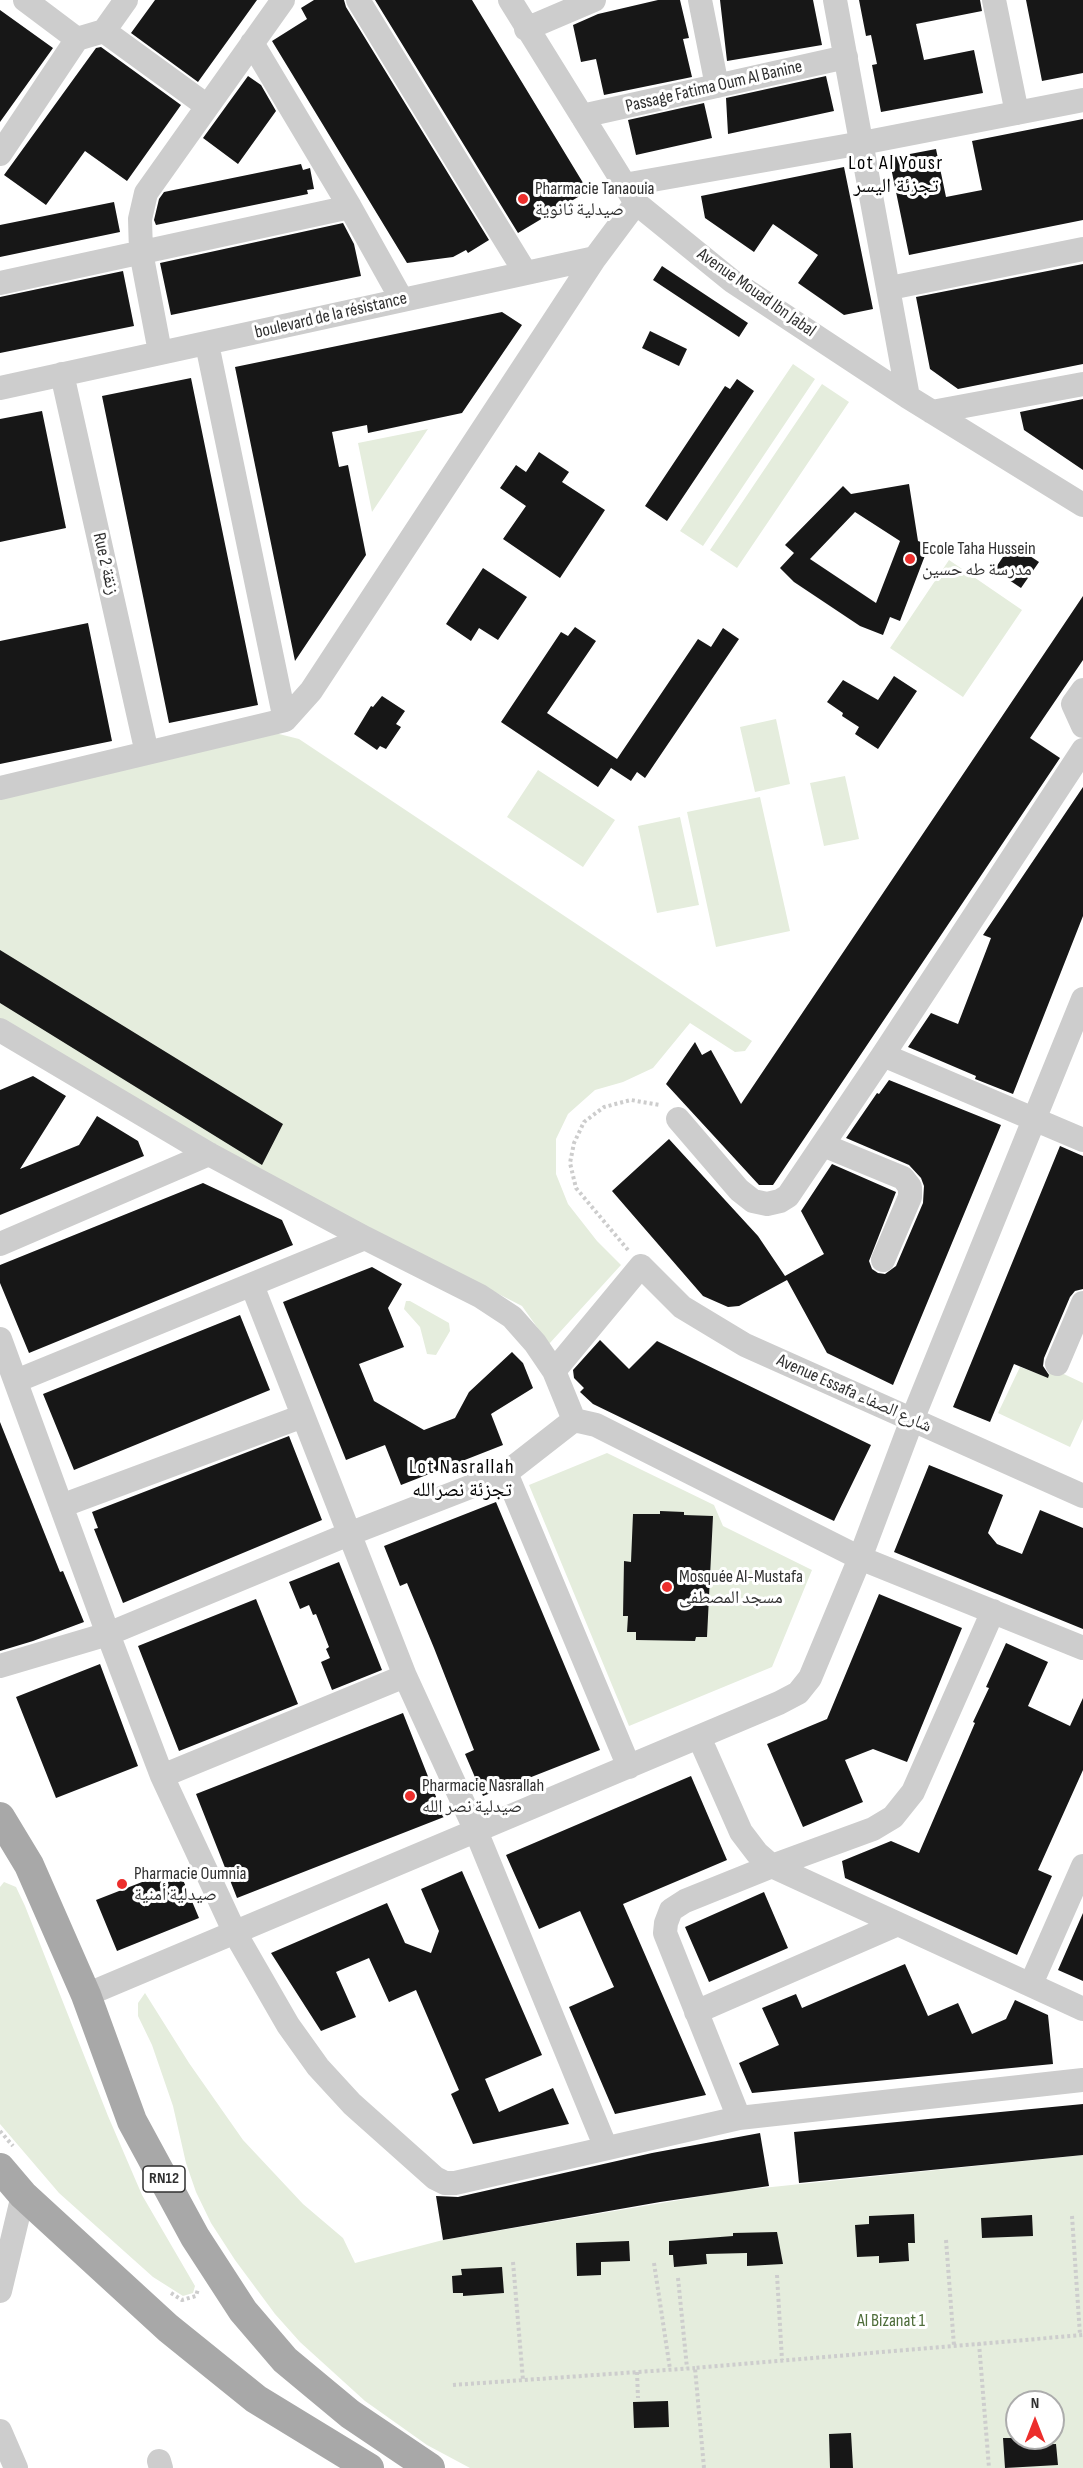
<!DOCTYPE html>
<html>
<head>
<meta charset="utf-8">
<style>
	body { margin:0 }
	#map { position:relative; width:1083px; height:2468px; overflow:hidden; background:#fff; font-family:"Sofia Sans Condensed",sans-serif }
	canvas { display:block }
	.north { position:absolute; left:1005px; top:2390px; width:60px; height:60px; box-sizing:border-box; background:#fff; border:2px solid #acacac; border-radius:50%; rotate:0deg; font-size:16px; font-weight:700; line-height:24px; text-align:center; color:#303030 }
	.north::after { content:''; display:block; margin:auto; width:21px; height:27px; background:#ec2e2c; clip-path:polygon(50% 0,100% 100%,50% 72%,0 100%) }
</style>
</head>
<body>
<div id="map">
<canvas width="1083" height="2468"></canvas>
<div class="north">N</div>
</div>
<script>
const g = document.querySelector('canvas').getContext('2d');
g.lineJoin = 'round';
function fill(path, color) {
  g.fillStyle = color;
  g.fill(path, 'evenodd');
}
function toPath(rows) {
  const path = new Path2D();
  for (const r of rows) {
    path.moveTo(r[0], r[1]);
    for (let i = 2; i < r.length; i += 2) path.lineTo(r[i], r[i + 1]);
  }
  return path;
}
function stroke(path, color, width, dash) {
  g.strokeStyle = color;
  g.lineWidth = width;
  g.lineCap = dash ? 'butt' : 'round';
  g.setLineDash(dash || []);
  g.stroke(path);
}
function label(font, color, halo, rows, align = 'center') {
  g.font = font + ' "Sofia Sans Condensed","Noto Naskh Arabic",sans-serif';
  g.lineWidth = 6;
  g.setLineDash([]);
  g.textBaseline = 'middle';
  g.strokeStyle = halo;
  g.fillStyle = color;
  for (const [text, x, y, turn = 0] of rows) {
    g.save();
    g.translate(x, y);
    g.rotate((+turn || 0) * Math.PI / 180);
    g.textAlign = isNaN(turn) ? turn : align;
    if (halo) g.strokeText(text, 0, 0);
    g.fillText(text, 0, 0);
    g.restore();
  }
}
fill(toPath([
	[793,364,815,379,703,546,680,531],
	[822,384,849,402,737,568,710,550],
	[428,429,372,512,358,443],
	[949,560,1022,610,963,697,890,648],
	[776,719,790,784,755,792,740,727],
	[275,733,299,739,752,1041,745,1051,735,1052,690,1023,653,1068,623,1082,595,1090,568,1114,556,1139,556,1174,568,1204,597,1241,621,1265,549,1344,522,1306,259,1171,0,1019,0,798],
	[538,770,615,820,583,867,507,817],
	[845,776,859,839,824,846,810,783],
	[760,797,790,931,716,947,687,812],
	[680,817,699,905,657,913,638,826],
	[406,1301,410,1301,449,1323,450,1331,436,1355,427,1354,420,1327,404,1309],
	[1020,1367,1047,1377,1051,1368,1083,1383,1083,1419,1070,1447,998,1413],
	[607,1453,714,1505,723,1526,812,1570,772,1667,629,1726,529,1485],
	[4,1882,16,1887,25,1906,108,2116,142,2195,195,2286,193,2293,183,2296,153,2277,59,2193,0,2124,0,1887],
	[145,1993,189,2063,243,2140,303,2204,343,2238,355,2263,443,2240,733,2191,1083,2155,1083,2468,470,2468,427,2445,365,2401,300,2342,275,2314,235,2260,211,2223,196,2192,186,2163,173,2106,152,2045,138,2016,138,2003],
	[1017,2402,1053,2402,1053,2438,1017,2438]
]), '#e5eddd');
fill(toPath([
	[155,0,257,0,198,82,131,33],
	[314,0,344,0,346,7,489,240,468,253,466,250,453,257,407,263,272,41,307,19,301,8],
	[375,0,472,0,588,191,518,233],
	[658,0,680,0,689,38,683,39,692,77,604,95,596,59,581,62,573,25,598,14],
	[720,0,813,0,822,45,727,61],
	[859,0,980,0,982,11,916,24,924,60,974,50,983,93,881,112,872,65,877,64,871,35,866,36],
	[1026,0,1083,0,1083,73,1042,81],
	[0,10,53,48,0,122],
	[101,47,181,105,127,181,85,151,46,205,4,175,96,48],
	[248,76,261,85,276,111,238,164,203,138],
	[826,76,834,111,728,134,726,98],
	[704,103,712,138,636,155,628,120],
	[1083,119,1083,220,909,255,889,158,936,149,946,197,982,190,972,141],
	[301,164,303,170,310,168,314,189,307,190,308,194,156,225,154,220,159,199,164,192],
	[844,167,873,309,844,315,798,283,818,255,773,224,754,252,705,218,701,196],
	[114,202,120,232,0,257,0,225],
	[343,223,354,244,361,276,171,315,160,263],
	[1083,264,1083,364,958,389,930,369,916,297],
	[662,266,748,323,739,337,653,280],
	[123,271,134,326,0,353,0,297],
	[502,312,522,325,462,413,368,433,367,425,332,432,339,467,348,465,366,555,295,661,235,367],
	[650,331,687,349,679,366,642,348],
	[191,378,258,705,169,723,102,396],
	[737,379,754,391,667,521,645,506,725,386,730,389],
	[1083,399,1083,470,1024,430,1020,412],
	[42,411,66,528,0,542,0,419],
	[539,452,569,472,562,482,605,510,560,578,503,539,526,506,500,488,516,465,526,472],
	[909,484,918,541,929,545,900,621,890,617,883,635,860,626,794,582,780,568,794,553,785,545,843,486,851,494],
	[855,512,900,541,876,603,810,559],
	[1012,544,1039,562,1021,588,994,570],
	[483,568,527,597,498,640,479,628,471,641,446,624],
	[1083,596,1083,660,1030,738,1060,758,773,1185,759,1185,666,1084,695,1042,702,1055,711,1050,741,1104],
	[88,623,112,741,0,764,0,641],
	[575,627,596,641,547,713,617,759,698,639,711,647,723,628,739,639,645,778,637,772,631,781,611,768,598,787,501,722,561,632,568,636],
	[894,676,917,691,878,749,855,734,859,727,842,716,843,713,827,702,843,680,878,700],
	[382,696,405,711,396,724,401,727,386,749,380,746,377,750,354,734,371,706,373,707],
	[1083,787,1083,916,1013,1094,975,1079,976,1076,908,1047,931,1013,958,1024,991,938,983,935],
	[0,950,283,1124,262,1165,0,1003],
	[33,1076,66,1096,20,1169,79,1145,97,1116,138,1141,144,1156,0,1215,0,1090],
	[889,1080,1001,1125,893,1385,827,1353,787,1280,739,1306,728,1307,703,1296,612,1191,669,1139,758,1236,785,1276,824,1254,801,1211,832,1164,896,1192,869,1261,872,1269,878,1273,885,1274,896,1266,923,1203,924,1186,921,1178,909,1165,846,1138,877,1093,879,1094],
	[1060,1146,1083,1156,1083,1289,1075,1291,1070,1297,1044,1358,1043,1366,1049,1375,1048,1378,1014,1364,990,1422,953,1407],
	[203,1183,282,1220,293,1245,29,1353,0,1283,0,1265],
	[372,1267,402,1284,388,1308,404,1347,359,1364,374,1401,424,1430,455,1418,469,1392,512,1352,523,1363,533,1388,491,1414,503,1445,401,1485,385,1445,346,1460,283,1302],
	[240,1315,270,1390,74,1470,43,1394],
	[600,1340,629,1369,657,1341,871,1445,834,1521,593,1404,580,1392,584,1388,574,1378,573,1370],
	[0,1422,60,1572,63,1571,84,1622,33,1641,0,1651],
	[289,1436,322,1520,123,1603,94,1529,98,1528,92,1512],
	[929,1465,1003,1495,988,1533,997,1544,1022,1554,1040,1510,1083,1528,1083,1629,894,1552],
	[496,1502,600,1750,483,1796,465,1754,474,1750,434,1648,407,1583,400,1586,384,1546],
	[660,1511,684,1512,684,1515,713,1516,707,1637,696,1637,695,1641,636,1640,636,1632,627,1632,628,1616,623,1616,624,1561,631,1562,633,1514,660,1514],
	[339,1562,382,1670,332,1690,321,1662,330,1658,326,1649,329,1647,316,1614,313,1615,309,1605,300,1609,289,1582],
	[879,1594,962,1628,907,1762,873,1749,845,1760,863,1802,803,1827,767,1744,827,1719],
	[256,1599,298,1704,179,1751,138,1646],
	[1006,1643,1048,1662,1028,1706,1070,1726,1083,1698,1083,1770,1038,1870,1052,1876,1017,1955,845,1878,842,1861,891,1841,919,1853,975,1723,973,1722,989,1688,986,1687],
	[100,1664,138,1766,56,1798,16,1697],
	[403,1713,444,1817,237,1898,196,1794],
	[691,1776,727,1860,623,1904,706,2095,615,2114,569,2007,614,1987,604,1965,580,1911,539,1929,506,1855],
	[178,1868,199,1918,117,1951,96,1900],
	[462,1871,542,2055,485,2079,499,2112,553,2088,569,2124,473,2144,451,2094,459,2090,416,1990,389,2002,369,1958,336,1972,356,2017,321,2031,271,1953,387,1903,405,1943,431,1953,439,1931,421,1889],
	[764,1892,788,1948,709,1982,685,1927],
	[1083,1913,1083,1981,1058,1970],
	[905,1964,928,2016,958,2003,972,2034,1006,2019,1015,2000,1048,2015,1053,2064,752,2093,739,2063,779,2045,762,2008,796,1994,802,2008],
	[1083,2104,1083,2155,799,2183,794,2132],
	[760,2133,769,2186,660,2202,443,2240,436,2196,458,2197,652,2153],
	[914,2214,915,2243,908,2243,909,2261,879,2263,879,2256,857,2257,855,2225,869,2224,869,2216],
	[1032,2215,1033,2236,982,2238,981,2218],
	[777,2232,783,2264,747,2266,747,2253,706,2254,707,2264,674,2267,673,2255,669,2255,669,2241,733,2236,733,2233],
	[629,2241,630,2261,601,2262,601,2275,577,2276,576,2243],
	[502,2267,504,2293,463,2296,463,2293,453,2293,452,2276,462,2275,461,2269],
	[668,2401,669,2427,634,2428,633,2402],
	[851,2433,853,2468,830,2468,829,2434],
	[1003,2438,1023,2438,1023,2445,1056,2444,1058,2465,1005,2468]
]), '#171717');
stroke(toPath([
	[628,1250,576,1188,570,1163,574,1143,584,1122,604,1107,631,1100,660,1105],
	[0,2131,13,2146],
	[1072,2216,1080,2335],
	[946,2240,954,2346],
	[513,2262,523,2380],
	[654,2263,670,2369],
	[777,2275,782,2360],
	[678,2278,687,2368],
	[171,2293,182,2300,196,2296,198,2289],
	[979,2343,989,2468],
	[637,2372,638,2398],
	[453,2385,695,2368],
	[704,2468,695,2368,1083,2335]
]), '#cdcdcd', 4, [3, 3]);
stroke(toPath([
	[25,0,77,39],
	[358,0,525,272],
	[510,0,636,203,732,281,908,397,1083,505],
	[700,0,717,86],
	[835,0,908,397],
	[994,0,1017,113],
	[526,29,594,0],
	[104,31,207,106],
	[252,43,350,207,402,300],
	[582,116,846,57],
	[0,154,77,39,104,31,126,0],
	[624,185,862,143,1083,100],
	[0,283,350,207],
	[890,288,1083,249],
	[207,344,285,720],
	[160,352,141,252,140,219,146,193,283,0],
	[62,374,147,753],
	[0,388,595,258,636,203],
	[932,412,1083,384],
	[1083,690,1073,704,1083,726],
	[0,788,285,720,311,691,595,258],
	[0,1030,209,1154,365,1238,480,1296,512,1317,535,1343,554,1371,574,1420,596,1425,860,1558,1083,1648],
	[883,1055,1083,1140],
	[678,1119,739,1190,753,1201,767,1204,780,1201,788,1196,883,1055,1083,750],
	[823,1145,903,1178,910,1187,910,1197,883,1260],
	[0,1244,209,1154],
	[252,1285,405,1676,476,1831,606,2148],
	[0,1339,108,1634,162,1776,235,1933,288,2025,318,2067,352,2104,435,2178,445,2183,455,2183,739,2118,1083,2080],
	[1057,1364,1083,1303],
	[554,1371,641,1266,682,1307,745,1345,1083,1496],
	[16,1381,365,1238],
	[506,1473,629,1767],
	[61,1506,303,1416],
	[0,1666,108,1634,349,1534,506,1473,574,1420],
	[699,1737,741,1832,757,1853,772,1866,1083,2009],
	[162,1776,405,1676],
	[1031,1984,1083,1866],
	[86,1995,779,1703,798,1693,810,1678,860,1558,912,1420,1083,999],
	[696,2012,898,1924],
	[739,2118,665,1933,666,1923,671,1910,685,1901,772,1866,873,1829,893,1817,913,1792,993,1611],
	[0,2291,23,2195],
	[0,2431,16,2468],
	[159,2461,161,2468]
]), '#cdcdcd', 24);
stroke(toPath([
	[0,1817,29,1865,86,1995,132,2121,195,2237,243,2311,285,2360,350,2414,430,2468],
	[0,2168,23,2195,168,2328,256,2399,369,2468]
]), '#a8a8a8', 30);
for (const [x, y, r, color] of [
	[523,199,6,"#ec2e2c"],
	[910,559,6,"#ec2e2c"],
	[667,1587,6,"#ec2e2c"],
	[410,1796,6,"#ec2e2c"],
	[122,1884,6,"#ec2e2c"]
]) {
  const dot = new Path2D();
  dot.arc(x, y, r, 0, 2 * Math.PI);
  g.fillStyle = color;
  g.fill(dot);
  stroke(dot, '#fff', 2);
}
for (const [x, y, w] of [
	[164,2179,42]
]) {
  const box = new Path2D();
  box.roundRect(x - w / 2, y - 13, w, 26, 4.5);
  g.fillStyle = '#fff';
  g.fill(box);
  stroke(box, '#303030', 1.5);
}
label('bold 16px', '#303030', null, [
	["RN12",164,2179]
]);
label('18px', '#303030', '#fff', [
	["Passage Fatima Oum Al Banine",714,87,-13],
	["Avenue Mouad Ibn Jabal",756,293,35],
	["boulevard de la résistance",331,316,-13],
	["Rue 2 زنقة",105,564,77],
	["Avenue Essafa شارع الصفاء",854,1394,24]
]);
label('18px', '#303030', '#fff', [
	["Pharmacie Tanaouia",535,189],
	["صيدلية ثانوية",535,210],
	["Ecole Taha Hussein",922,549],
	["مدرسة طه حسين",922,570],
	["Mosquée Al-Mustafa",679,1577],
	["مسجد المصطفى",679,1598],
	["Pharmacie Nasrallah",422,1786],
	["صيدلية نصر الله",422,1807],
	["Pharmacie Oumnia",134,1874],
	["صيدلية أمنية",134,1895]
], 'left');
label('18px', '#4f6e3b', '#fff', [
	["Al Bizanat 1",891,2321]
]);
g.letterSpacing = '1.5px';
label('20px', '#000', '#fff', [
	["Lot Al Yousr",896,164],
	["تجزئة اليسر",896,187],
	["Lot Nasrallah",462,1468],
	["تجزئة نصرالله",462,1491]
]);
g.letterSpacing = '0px';
</script>
</body>
</html>
